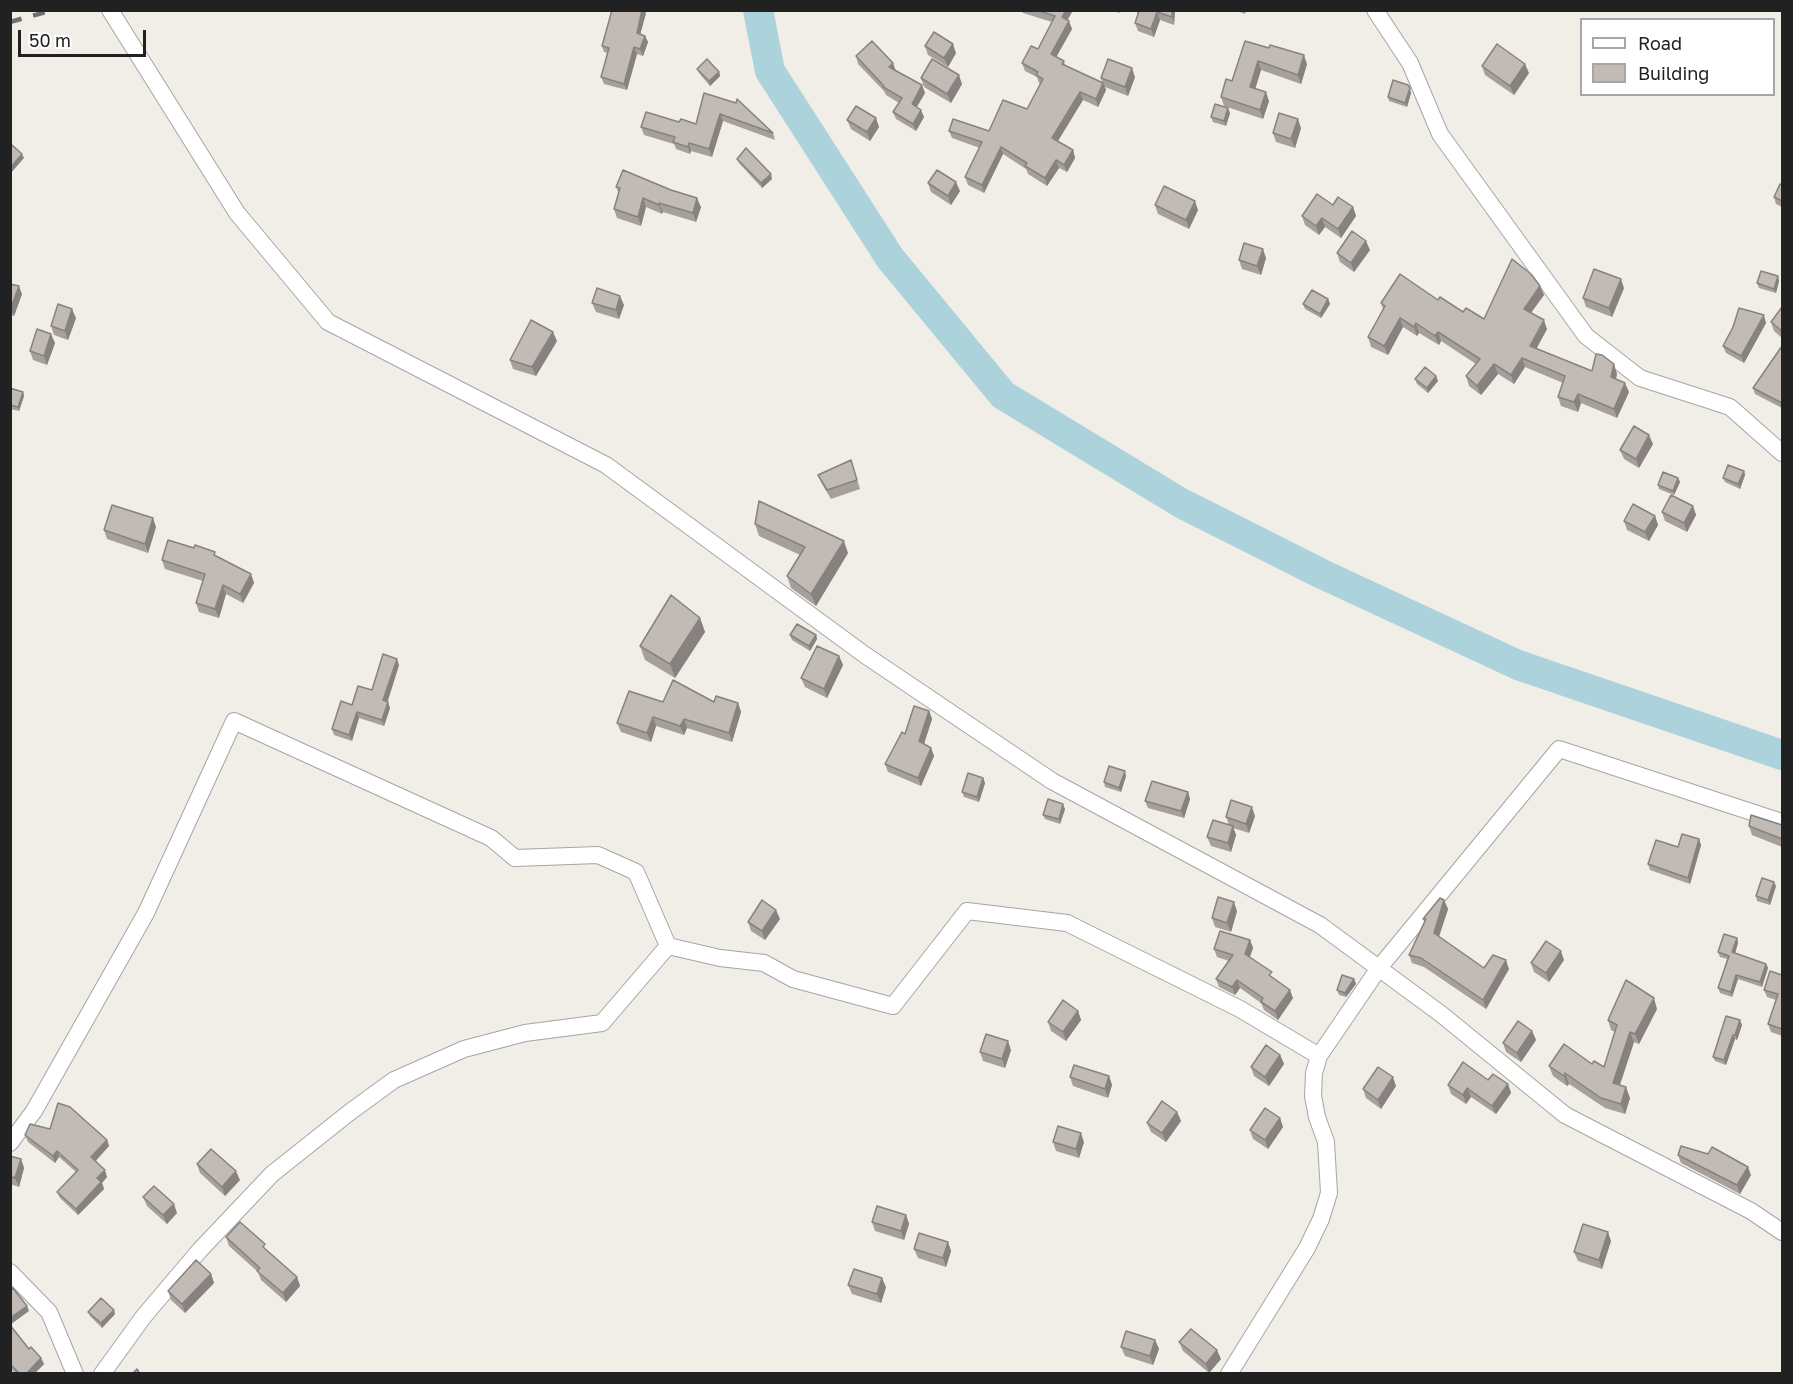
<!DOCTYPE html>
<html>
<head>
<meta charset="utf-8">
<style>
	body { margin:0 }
	#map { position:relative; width:1793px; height:1384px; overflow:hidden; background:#f1eee8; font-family:"Golos Text",sans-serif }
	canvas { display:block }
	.frame { position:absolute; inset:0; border:12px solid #212121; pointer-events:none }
	.legend { position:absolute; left:1580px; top:18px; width:195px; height:78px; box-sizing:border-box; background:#fff; border:2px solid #a6a6a6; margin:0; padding:8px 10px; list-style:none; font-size:18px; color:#212121 }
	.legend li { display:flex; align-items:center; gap:12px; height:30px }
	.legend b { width:30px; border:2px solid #a6a6a6 }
	.scale { position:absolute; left:18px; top:30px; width:128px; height:27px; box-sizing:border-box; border:3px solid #212121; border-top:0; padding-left:8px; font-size:18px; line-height:21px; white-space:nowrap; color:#212121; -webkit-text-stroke:4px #fff; paint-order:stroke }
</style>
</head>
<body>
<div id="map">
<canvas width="1793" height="1384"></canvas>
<div class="frame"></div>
<ul class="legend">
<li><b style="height:8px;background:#fff"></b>Road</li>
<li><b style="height:16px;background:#c1bab5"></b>Building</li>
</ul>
<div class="scale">50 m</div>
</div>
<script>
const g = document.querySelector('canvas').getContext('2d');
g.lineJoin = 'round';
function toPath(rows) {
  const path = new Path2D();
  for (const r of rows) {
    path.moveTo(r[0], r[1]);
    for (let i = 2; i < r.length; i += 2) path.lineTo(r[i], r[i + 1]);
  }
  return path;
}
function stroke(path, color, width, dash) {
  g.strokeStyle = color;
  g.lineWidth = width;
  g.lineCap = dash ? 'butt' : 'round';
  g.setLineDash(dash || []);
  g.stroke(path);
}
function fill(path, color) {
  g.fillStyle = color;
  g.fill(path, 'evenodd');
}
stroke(toPath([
	[758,10,770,71,890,258,1003,395,1181,503,1322,574,1518,665,1782,755]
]), '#acd2db', 30);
const minor = toPath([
	[110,10,237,213,328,322,606,465,865,655,1052,781,1320,925,1441,1014,1565,1115,1751,1211,1782,1232],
	[1375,10,1410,63,1440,134,1586,336,1640,378,1730,407,1782,453],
	[10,1143,34,1111,146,913,234,721,491,838,515,858,598,855,636,872,668,946,720,958,764,963,793,979,893,1006,967,911,1067,923,1240,1009,1319,1056],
	[10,1272,49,1312,75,1374],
	[102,1374,144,1316,200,1250,272,1174,350,1112,394,1080,464,1049,525,1033,602,1023,668,946],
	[1229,1374,1307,1248,1321,1219,1329,1193,1326,1142,1317,1117,1313,1096,1314,1073,1319,1056,1379,968,1559,749,1782,822]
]);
stroke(minor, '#a5a5a5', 18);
stroke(minor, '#fff', 16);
stroke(toPath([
	[10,22,53,10]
]), '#6f6f6f', 4.5, [12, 12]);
fill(toPath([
	[1022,10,1073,10,1067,20,1072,29,1056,57,1064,61,1065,66,1102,82,1101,78,1135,77,1128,96,1105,87,1106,90,1098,107,1083,100,1057,141,1073,150,1075,158,1067,172,1059,168,1047,186,1028,174,1026,169,1003,154,984,193,968,185,965,177,980,148,952,138,949,131,989,131,1027,109,1040,84,1039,83,1037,77,1025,71,1022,63,1038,49,1052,22,1023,13],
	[1110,10,1121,10,1120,13],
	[1136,10,1175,10,1174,25,1160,20,1154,37,1138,31,1135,23,1138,15],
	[1235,10,1246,10,1245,14],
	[646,13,640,34,645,36,648,42,643,56,637,54,627,90,604,84,601,77,608,53,604,52,602,46],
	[925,46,956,53,948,67,928,55],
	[1269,48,1307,64,1301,84,1261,70,1255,89,1269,101,1263,119,1224,106,1221,97,1232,81],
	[856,56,896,71,922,85,925,93,917,107,924,117,916,131,896,119,893,112,899,103,886,95,884,91,858,64],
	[1482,66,1529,73,1514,95,1485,75],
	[697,69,719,72,720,76,710,86,699,73],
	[921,78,962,84,951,103,924,87],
	[704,93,773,133,775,140,723,121,712,157,691,151,690,154,676,149,674,144,644,135,641,127,679,122,696,124],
	[1411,93,1407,107,1389,101,1388,97],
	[1230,113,1226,126,1213,122,1211,117],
	[847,120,879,127,870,141,851,129],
	[1301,128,1295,148,1276,142,1273,133],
	[737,159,772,179,762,188,739,163],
	[928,183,960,191,951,205,931,192],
	[1782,185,1782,207,1776,204,1774,197],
	[616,187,701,207,696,222,663,212,662,214,646,207,641,226,617,218,614,209,619,194],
	[1155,205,1198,210,1189,229,1158,214],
	[1333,205,1353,207,1356,216,1341,238,1325,227,1319,235,1305,225,1302,216],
	[1370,250,1354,272,1340,262,1337,253],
	[1266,258,1261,275,1242,269,1239,260],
	[1778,276,1779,281,1776,293,1759,288,1757,283],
	[10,284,22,294,14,316,10,315],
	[1540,286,1544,295,1531,313,1547,329,1536,349,1592,371,1617,374,1616,379,1629,392,1617,418,1581,403,1578,412,1561,406,1558,397,1563,383,1525,367,1514,384,1498,374,1481,395,1469,386,1466,376,1476,364,1441,341,1439,345,1419,333,1417,336,1403,327,1388,355,1371,347,1368,337,1383,309,1381,303,1438,300,1463,312,1484,319],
	[1624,288,1612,317,1586,307,1583,298],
	[1328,299,1330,304,1321,318,1305,309,1303,304],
	[592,303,624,305,619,319,596,312],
	[1782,307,1782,338,1774,331,1771,322],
	[76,318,68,340,54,335,51,326],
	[1766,323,1744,363,1726,353,1723,346,1733,327],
	[557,341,536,376,513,369,510,360],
	[55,343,47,365,33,360,30,351],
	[1782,346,1782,408,1755,394,1753,388],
	[1436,376,1438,381,1428,393,1417,384,1415,379],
	[10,388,23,392,24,396,19,411,10,409],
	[1653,444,1639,468,1624,459,1620,450],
	[851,460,860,489,831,499,822,484,818,475],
	[1744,471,1745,475,1740,489,1725,482,1723,478],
	[1678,478,1680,482,1674,495,1659,489,1658,485],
	[1693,506,1696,515,1687,532,1665,521,1662,512],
	[1655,516,1658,525,1649,541,1627,530,1624,521],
	[755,524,848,553,816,606,791,588,787,576,800,555,759,536],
	[156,527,148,553,107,539,104,530],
	[217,556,251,574,254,583,243,603,226,594,219,618,199,612,196,603,203,581,165,569,162,560],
	[700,618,705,632,675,678,645,660,640,646],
	[790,635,816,635,817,639,810,651,792,640],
	[839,656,843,665,827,698,805,687,801,678],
	[399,665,387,702,390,708,384,726,359,718,352,741,334,735,332,729,352,705,372,690],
	[663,702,714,702,738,703,741,712,732,742,687,728,684,735,656,726,651,742,621,732,617,723],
	[929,711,932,719,924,744,931,748,934,756,921,786,888,772,885,764,905,734],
	[1126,776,1121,792,1105,787,1104,782],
	[983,778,985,783,979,802,964,797,962,792],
	[1188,792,1190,799,1184,818,1148,808,1145,801],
	[1065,809,1060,824,1045,819,1043,815],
	[1255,816,1249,833,1233,828,1236,835,1231,852,1211,846,1207,837,1229,825,1226,817],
	[1782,825,1782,847,1752,835,1749,826],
	[1699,839,1701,845,1690,884,1650,870,1648,864,1678,847],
	[1776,886,1770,905,1757,901,1756,896],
	[1444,900,1448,909,1439,937,1484,968,1509,969,1486,1009,1424,967,1412,963,1409,955,1424,922,1423,919],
	[1237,911,1231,932,1215,927,1212,918],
	[780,919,765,940,751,931,748,922],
	[1737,938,1738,943,1735,953,1766,964,1768,968,1762,987,1738,979,1732,997,1720,993,1718,988,1727,959,1720,957,1718,952],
	[1250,940,1253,948,1250,957,1274,979,1293,998,1278,1020,1264,1010,1261,1003,1240,988,1235,995,1219,987,1216,979,1229,961,1217,957,1214,949],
	[1564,960,1549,982,1534,972,1531,963],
	[1782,975,1782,1036,1771,1032,1768,1024,1776,1000,1767,997,1764,990],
	[1354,979,1356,984,1346,997,1339,995,1337,990],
	[1657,1009,1639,1044,1634,1042,1620,1085,1630,1098,1625,1114,1605,1108,1569,1084,1567,1086,1553,1076,1549,1066,1592,1064,1604,1067,1615,1032,1611,1030,1608,1020],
	[1078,1011,1081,1020,1066,1041,1051,1031,1048,1022],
	[1742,1025,1737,1040,1735,1039,1726,1065,1715,1061,1713,1057],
	[1532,1031,1536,1040,1521,1062,1506,1052,1503,1043],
	[1011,1050,1005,1068,983,1061,980,1052],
	[1280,1055,1284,1064,1269,1086,1254,1076,1251,1067],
	[1109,1076,1112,1085,1108,1098,1073,1086,1070,1077],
	[1488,1080,1508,1084,1511,1093,1496,1114,1471,1097,1466,1104,1451,1094,1448,1085],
	[1396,1086,1381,1109,1366,1098,1363,1089],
	[1177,1112,1181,1121,1166,1142,1151,1132,1147,1123],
	[1280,1118,1283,1127,1268,1149,1253,1139,1250,1130],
	[50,1129,107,1140,109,1146,96,1161,107,1177,102,1183,104,1189,78,1215,60,1198,57,1192,76,1172,59,1157,55,1163,28,1142,25,1135],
	[1053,1142,1084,1142,1079,1158,1056,1151],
	[1708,1154,1751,1175,1740,1194,1681,1163,1678,1155],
	[10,1156,21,1159,24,1168,19,1187,10,1184],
	[197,1164,240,1180,225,1196,200,1173],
	[143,1197,177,1213,167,1224,147,1206],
	[906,1215,909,1224,904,1240,875,1231,872,1222],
	[226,1237,268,1251,297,1277,300,1286,286,1302,261,1280,258,1272,229,1246],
	[1611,1241,1602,1269,1578,1261,1574,1252],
	[948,1242,951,1251,946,1267,918,1258,914,1249],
	[211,1274,214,1283,185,1313,171,1300,168,1291],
	[848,1285,886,1287,881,1303,852,1294],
	[88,1312,115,1314,102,1328,90,1316],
	[10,1325,29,1349,41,1358,44,1364,34,1374,16,1374,10,1368],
	[1155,1340,1159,1349,1153,1365,1125,1356,1121,1347],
	[1179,1342,1221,1359,1209,1373,1183,1351]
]), '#a6a09c');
fill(toPath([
	[642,10,644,10,646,13,639,39,637,33],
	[1066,10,1073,10,1065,25,1062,17],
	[1172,10,1175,10,1174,25,1172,17],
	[1157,12,1160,20,1154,37,1151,29],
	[1069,21,1072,29,1054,61,1051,54],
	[645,36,648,42,643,56,640,49],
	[953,44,956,53,948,67,944,58],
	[634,47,637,54,627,90,624,84],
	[1304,55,1307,64,1301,84,1298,75],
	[1258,61,1261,70,1253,96,1250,87],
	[893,63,896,71,889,67],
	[1525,64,1529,73,1514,95,1510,86],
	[1132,68,1135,77,1128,96,1125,87],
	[719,72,720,76,710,86,709,81],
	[959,75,962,84,951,103,947,94],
	[1103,83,1106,90,1098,107,1096,99],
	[922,85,925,93,914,111,912,104],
	[1410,88,1411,93,1407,107,1405,103],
	[1080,92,1083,100,1055,146,1052,138],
	[1266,92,1269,101,1263,119,1260,110],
	[1228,108,1230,113,1226,126,1224,121],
	[921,110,924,117,916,131,913,124],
	[720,114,723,121,712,157,709,149],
	[876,118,879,127,870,141,867,132],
	[1298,119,1301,128,1295,148,1291,139],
	[689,143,691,151,690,154,688,147],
	[1001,147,1003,154,984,193,982,185],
	[1073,150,1075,158,1067,172,1064,165],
	[22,154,24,158,10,174,10,168],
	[1056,160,1059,168,1047,186,1045,178],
	[771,174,772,179,762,188,761,183],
	[956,182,960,191,951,205,948,196],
	[643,198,646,207,641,226,638,217],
	[697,198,701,207,696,222,693,213],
	[1195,201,1198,210,1189,229,1186,220],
	[659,203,663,212,662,214,659,205],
	[1353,207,1356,216,1341,238,1338,229],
	[1322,218,1325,227,1319,235,1316,226],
	[1366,241,1370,250,1354,272,1351,263],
	[1263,249,1266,258,1261,275,1257,266],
	[1778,276,1779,281,1776,293,1774,289],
	[1621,279,1624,288,1612,317,1609,308],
	[19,286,22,294,14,316,11,308],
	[1540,286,1544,295,1527,318,1524,309],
	[620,296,624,305,619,319,616,310],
	[1328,299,1330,304,1321,318,1320,314],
	[72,309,76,318,68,340,65,331],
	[1764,315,1766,323,1744,363,1741,356],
	[1400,318,1403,327,1388,355,1384,346],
	[1544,320,1547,329,1533,355,1530,346],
	[1416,323,1419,333,1417,336,1414,327],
	[553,332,557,341,536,376,532,367],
	[1438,332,1441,341,1439,345,1435,336],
	[51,334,55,343,47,365,44,356],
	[1522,358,1525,367,1514,384,1511,375],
	[1494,364,1498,374,1481,395,1477,386],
	[1614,364,1617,374,1614,386,1611,377],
	[1436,376,1438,381,1428,393,1427,388],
	[1625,383,1629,392,1617,418,1614,409],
	[23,392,24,396,19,411,18,407],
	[1578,394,1581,403,1578,412,1574,402],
	[1649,435,1653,444,1639,468,1636,459],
	[1744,471,1745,475,1740,489,1738,484],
	[1678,478,1680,482,1674,495,1673,491],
	[1693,506,1696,515,1687,532,1684,523],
	[1655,516,1658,525,1649,541,1645,532],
	[153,518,156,527,148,553,145,544],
	[844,541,848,553,816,606,811,594],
	[251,574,254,583,243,603,240,594],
	[223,585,226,594,219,618,215,609],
	[700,618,705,632,675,678,670,664],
	[816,635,817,639,810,651,809,646],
	[839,656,843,665,827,698,824,689],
	[397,659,399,665,386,707,383,700],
	[388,702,390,708,384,726,382,720],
	[738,703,741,712,732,742,729,733],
	[929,711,932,719,922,750,919,741],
	[357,712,359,718,352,741,349,735],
	[653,717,656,726,651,742,647,733],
	[684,719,687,728,684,735,680,726],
	[931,748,934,756,921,786,918,778],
	[1125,771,1126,776,1121,792,1119,788],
	[983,778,985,783,979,802,977,797],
	[1188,792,1190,799,1184,818,1181,811],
	[1063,804,1065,809,1060,824,1059,819],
	[1252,807,1255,816,1249,833,1246,824],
	[1233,826,1236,835,1231,852,1228,843],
	[1699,839,1701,845,1690,884,1688,878],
	[1774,882,1776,886,1770,905,1768,900],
	[1444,900,1448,909,1437,942,1434,933],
	[1234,902,1237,911,1231,932,1227,923],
	[776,910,780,919,765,940,762,931],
	[1737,938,1738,943,1734,957,1732,952],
	[1250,940,1253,948,1248,962,1245,954],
	[1561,951,1564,960,1549,982,1546,973],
	[1506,960,1509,969,1486,1009,1483,1000],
	[1766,964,1768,968,1762,987,1760,982],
	[1736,975,1738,979,1732,997,1731,992],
	[1354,979,1356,984,1346,997,1345,993],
	[1237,980,1240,988,1235,995,1232,987],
	[1290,990,1293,998,1278,1020,1275,1011],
	[1654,998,1657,1009,1639,1044,1635,1034],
	[1078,1011,1081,1020,1066,1041,1063,1032],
	[1740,1020,1742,1025,1737,1040,1735,1035],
	[1532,1031,1536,1040,1521,1062,1517,1053],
	[1630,1032,1634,1042,1617,1093,1613,1083],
	[1733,1035,1735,1039,1726,1065,1724,1060],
	[1008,1041,1011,1050,1005,1068,1002,1059],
	[1280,1055,1284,1064,1269,1086,1265,1077],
	[1565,1073,1569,1084,1567,1086,1564,1076],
	[1109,1076,1112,1085,1108,1098,1105,1089],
	[1393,1077,1396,1086,1381,1109,1378,1100],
	[1508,1084,1511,1093,1496,1114,1492,1106],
	[1626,1087,1630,1098,1625,1114,1621,1104],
	[1467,1088,1471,1097,1466,1104,1463,1095],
	[1177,1112,1181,1121,1166,1142,1162,1133],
	[1280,1118,1283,1127,1268,1149,1265,1140],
	[1081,1133,1084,1142,1079,1158,1076,1149],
	[107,1140,109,1146,93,1163,91,1157],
	[57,1151,59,1157,55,1163,53,1156],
	[21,1159,24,1168,19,1187,15,1178],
	[1748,1167,1751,1175,1740,1194,1737,1185],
	[105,1170,107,1177,102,1183,104,1189,78,1215,76,1209,97,1178],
	[236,1171,240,1180,225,1196,222,1187],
	[174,1204,177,1213,167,1224,163,1215],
	[906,1215,909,1224,904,1240,901,1231],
	[1608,1232,1611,1241,1602,1269,1599,1260],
	[948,1242,951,1251,946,1267,943,1258],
	[211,1274,214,1283,185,1313,182,1304],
	[297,1277,300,1286,286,1302,283,1293],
	[882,1278,886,1287,881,1303,877,1294],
	[27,1306,29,1311,10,1325,10,1318],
	[114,1310,115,1314,102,1328,101,1323],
	[1155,1340,1159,1349,1153,1365,1150,1356],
	[1217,1350,1221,1359,1209,1373,1206,1364],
	[41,1358,44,1364,34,1374,26,1374]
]), '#87827f');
const building = toPath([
	[612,10,642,10,637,33,645,36,640,49,634,47,624,84,601,77,609,48,602,46,612,10],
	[1037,10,1066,10,1062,17,1069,21,1051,54,1064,61,1062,64,1103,83,1096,99,1080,92,1052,138,1073,150,1064,165,1056,160,1045,178,1025,166,1027,163,1001,147,982,185,965,177,982,142,949,131,953,119,989,131,1003,100,1027,109,1043,79,1036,75,1038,72,1022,63,1031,46,1038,49,1055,16,1037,10],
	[1137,10,1172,10,1172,17,1157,12,1151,29,1135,23,1139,11,1137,10],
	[934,32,953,44,944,58,925,46,934,32],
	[872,41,893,63,889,67,922,85,912,104,921,110,913,124,893,112,902,98,883,87,884,86,856,56,872,41],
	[1245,41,1269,48,1270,45,1304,55,1298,75,1258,61,1250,87,1266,92,1260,110,1221,97,1226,79,1232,81,1245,41],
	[1497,44,1525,64,1510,86,1482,66,1497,44],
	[707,59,719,72,709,81,697,69,707,59],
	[932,59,959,75,947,94,921,78,932,59],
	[1108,59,1132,68,1125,87,1101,78,1108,59],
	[1393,80,1408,85,1410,88,1405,103,1388,97,1393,80],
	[704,93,736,103,737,99,773,133,720,114,709,149,689,143,688,147,673,142,675,137,641,127,646,112,679,122,681,119,696,124,704,93],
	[1215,104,1228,108,1224,121,1211,117,1215,104],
	[856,106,876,118,867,132,847,120,856,106],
	[1279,113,1298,119,1291,139,1273,133,1279,113],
	[12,145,22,154,10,168,10,146,12,145],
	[746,148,771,174,761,183,737,159,746,148],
	[623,170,671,190,697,198,693,213,659,203,659,205,643,198,638,217,614,209,620,188,616,187,623,170],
	[937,170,956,182,948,196,928,183,937,170],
	[1780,184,1782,185,1782,201,1774,197,1780,184],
	[1164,186,1195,201,1186,220,1155,205,1164,186],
	[1317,194,1333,205,1338,197,1353,207,1338,229,1322,218,1316,226,1302,216,1317,194],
	[1352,231,1366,241,1351,263,1337,253,1352,231],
	[1244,243,1263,249,1257,266,1239,260,1244,243],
	[1512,259,1531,274,1540,286,1524,309,1544,320,1530,346,1592,371,1596,354,1602,355,1614,364,1611,377,1625,383,1614,409,1578,394,1574,402,1558,397,1565,376,1522,358,1511,375,1494,364,1477,386,1466,376,1480,359,1438,332,1435,336,1416,323,1414,327,1400,318,1384,346,1368,337,1385,306,1381,303,1400,274,1438,300,1440,297,1463,312,1466,308,1484,319,1512,259],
	[1594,269,1621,279,1609,308,1583,298,1594,269],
	[1761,271,1778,276,1774,289,1757,283,1761,271],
	[10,284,19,286,11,308,10,308,10,284],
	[597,288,620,296,616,310,592,303,597,288],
	[1312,290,1328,299,1320,314,1303,304,1312,290],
	[58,304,72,309,65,331,51,326,58,304],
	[1782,307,1782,331,1771,322,1782,307],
	[1739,308,1764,315,1741,356,1723,346,1733,327,1739,308],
	[531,320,553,332,532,367,510,360,531,320],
	[37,329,51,334,44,356,30,351,37,329],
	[1782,346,1782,403,1753,388,1782,346],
	[1425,367,1436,376,1427,388,1415,379,1425,367],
	[10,388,23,392,18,407,10,405,10,388],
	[1634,426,1649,435,1636,459,1620,450,1634,426],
	[851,460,857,480,827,490,818,475,851,460],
	[1728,465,1744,471,1738,484,1723,478,1728,465],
	[1663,472,1678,478,1673,491,1658,485,1663,472],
	[1671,495,1693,506,1684,523,1662,512,1671,495],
	[759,501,844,541,811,594,787,576,805,547,755,524,759,501],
	[1633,504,1655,516,1645,532,1624,521,1633,504],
	[112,505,153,518,145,544,104,530,112,505],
	[168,540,194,548,195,545,215,552,214,555,251,574,240,594,223,585,215,609,196,603,205,574,162,560,168,540],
	[671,595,700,618,670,664,640,646,671,595],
	[797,624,816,635,809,646,790,635,797,624],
	[817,646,839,656,824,689,801,678,817,646],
	[383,654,397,659,383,700,388,702,382,720,357,712,349,735,332,729,341,701,352,705,358,686,372,690,383,654],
	[673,680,714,702,716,696,738,703,729,733,684,719,680,726,653,717,647,733,617,723,629,691,663,702,673,680],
	[914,706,929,711,919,741,931,748,918,778,885,764,902,732,905,734,914,706],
	[1109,766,1125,771,1119,788,1104,782,1109,766],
	[968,773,983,778,977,797,962,792,968,773],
	[1152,781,1188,792,1181,811,1145,801,1152,781],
	[1048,799,1063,804,1059,819,1043,815,1048,799],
	[1231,800,1252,807,1246,824,1226,817,1231,800],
	[1751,815,1782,825,1782,839,1749,826,1751,815],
	[1213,820,1233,826,1228,843,1207,837,1213,820],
	[1682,834,1699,839,1688,878,1648,864,1656,840,1678,847,1682,834],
	[1762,878,1774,882,1768,900,1756,896,1762,878],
	[1218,897,1234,902,1227,923,1212,918,1218,897],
	[1440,898,1444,900,1434,933,1484,968,1493,955,1506,960,1483,1000,1421,958,1409,955,1426,919,1423,919,1440,898],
	[762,900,776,910,762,931,748,922,762,900],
	[1220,931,1250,940,1245,954,1272,972,1269,975,1290,990,1275,1011,1261,1002,1263,998,1237,980,1232,987,1216,979,1233,955,1214,949,1220,931],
	[1724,934,1737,938,1732,952,1766,964,1760,982,1736,975,1731,992,1718,988,1729,956,1718,952,1724,934],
	[1546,941,1561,951,1546,973,1531,963,1546,941],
	[1770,971,1782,975,1782,1029,1768,1024,1778,994,1764,990,1770,971],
	[1342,975,1354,979,1345,993,1337,990,1342,975],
	[1626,980,1654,998,1635,1034,1630,1032,1613,1083,1626,1087,1621,1104,1601,1098,1565,1073,1564,1076,1549,1066,1564,1044,1592,1064,1594,1061,1604,1067,1617,1025,1608,1020,1626,980],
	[1063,1000,1078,1011,1063,1032,1048,1022,1063,1000],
	[1726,1016,1740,1020,1735,1035,1733,1035,1724,1060,1713,1057,1726,1016],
	[1518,1021,1532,1031,1517,1053,1503,1043,1518,1021],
	[986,1034,1008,1041,1002,1059,980,1052,986,1034],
	[1266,1045,1280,1055,1265,1077,1251,1067,1266,1045],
	[1463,1062,1488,1080,1493,1074,1508,1084,1492,1106,1467,1088,1463,1095,1448,1085,1463,1062],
	[1074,1065,1109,1076,1105,1089,1070,1077,1074,1065],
	[1378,1067,1393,1077,1378,1100,1363,1089,1378,1067],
	[1162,1101,1177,1112,1162,1133,1147,1123,1162,1101],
	[58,1103,70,1107,107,1140,91,1157,105,1170,97,1178,101,1182,76,1209,57,1192,78,1170,57,1151,53,1156,25,1135,30,1124,50,1129,58,1103],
	[1265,1108,1280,1118,1265,1140,1250,1130,1265,1108],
	[1058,1126,1081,1133,1076,1149,1053,1142,1058,1126],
	[1681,1146,1708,1154,1712,1147,1748,1167,1737,1185,1678,1155,1681,1146],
	[211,1149,236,1171,222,1187,197,1164,211,1149],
	[10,1156,21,1159,15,1178,10,1176,10,1156],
	[154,1186,174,1204,163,1215,143,1197,154,1186],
	[877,1206,906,1215,901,1231,872,1222,877,1206],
	[240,1222,265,1244,263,1247,297,1277,283,1293,257,1271,260,1268,226,1237,240,1222],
	[1583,1224,1608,1232,1599,1260,1574,1252,1583,1224],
	[919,1233,948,1242,943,1258,914,1249,919,1233],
	[196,1260,211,1274,182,1304,168,1291,196,1260],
	[854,1269,882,1278,877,1294,848,1285,854,1269],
	[13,1288,27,1306,10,1318,10,1291,13,1288],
	[101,1298,114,1310,101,1323,88,1312,101,1298],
	[10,1325,29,1349,31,1347,41,1358,26,1374,20,1374,10,1364,10,1325],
	[1191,1329,1217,1350,1206,1364,1179,1342,1191,1329],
	[1126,1331,1155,1340,1150,1356,1121,1347,1126,1331],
	[137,1369,140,1374,132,1374,137,1369]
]);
fill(building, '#c1bab5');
stroke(building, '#87827f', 1.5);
</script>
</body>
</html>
